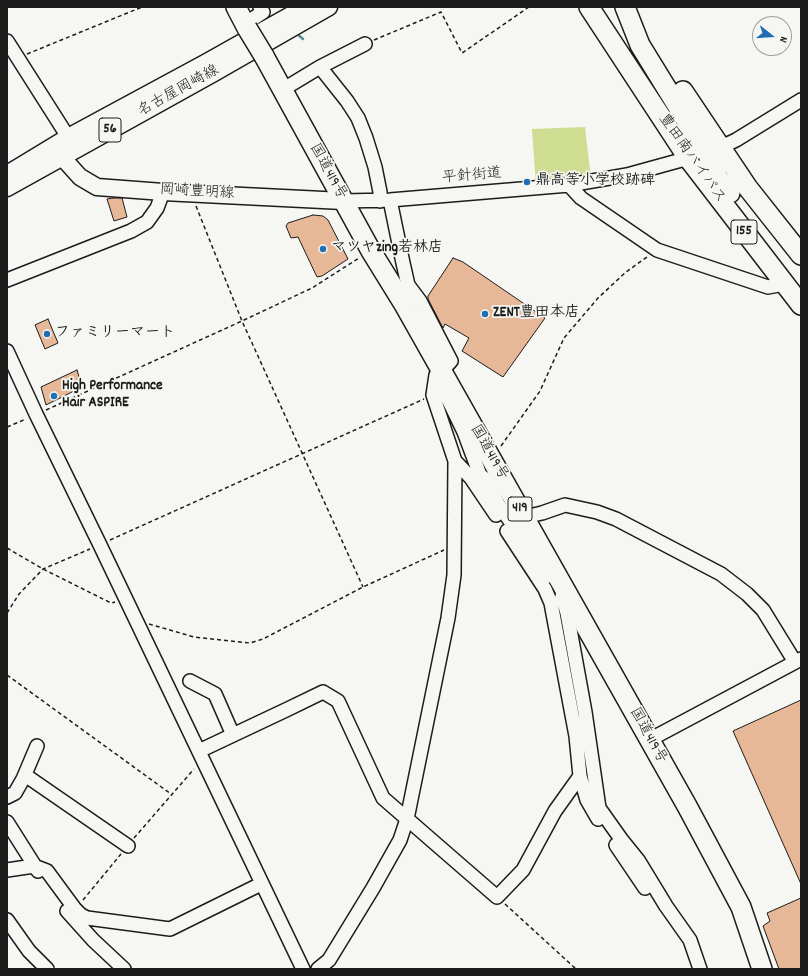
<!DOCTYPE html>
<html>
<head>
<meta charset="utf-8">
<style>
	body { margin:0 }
	#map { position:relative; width:808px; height:976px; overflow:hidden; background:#f6f6f2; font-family:Dekko,sans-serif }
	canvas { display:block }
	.frame { position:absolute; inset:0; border:8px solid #1c1c1c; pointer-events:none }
	.north { position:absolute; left:752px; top:16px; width:40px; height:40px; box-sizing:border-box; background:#f6f6f2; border:1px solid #9f9f9c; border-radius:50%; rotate:107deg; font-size:11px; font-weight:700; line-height:16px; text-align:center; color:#1c1c1c }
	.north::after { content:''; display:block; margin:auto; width:14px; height:18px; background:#1f6fb2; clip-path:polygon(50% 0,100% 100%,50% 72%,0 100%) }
</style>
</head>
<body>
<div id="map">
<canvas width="808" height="976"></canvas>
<div class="frame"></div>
<div class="north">N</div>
</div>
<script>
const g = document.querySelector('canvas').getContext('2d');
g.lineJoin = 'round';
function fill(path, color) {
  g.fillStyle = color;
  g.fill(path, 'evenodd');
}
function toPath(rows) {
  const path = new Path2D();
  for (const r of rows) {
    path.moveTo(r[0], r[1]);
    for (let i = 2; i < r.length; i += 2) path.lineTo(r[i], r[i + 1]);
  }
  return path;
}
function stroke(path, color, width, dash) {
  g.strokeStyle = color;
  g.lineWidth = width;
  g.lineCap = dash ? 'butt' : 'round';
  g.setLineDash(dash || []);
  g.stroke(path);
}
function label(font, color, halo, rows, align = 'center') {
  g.font = font + ' Dekko,"Klee One",sans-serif';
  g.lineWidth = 3.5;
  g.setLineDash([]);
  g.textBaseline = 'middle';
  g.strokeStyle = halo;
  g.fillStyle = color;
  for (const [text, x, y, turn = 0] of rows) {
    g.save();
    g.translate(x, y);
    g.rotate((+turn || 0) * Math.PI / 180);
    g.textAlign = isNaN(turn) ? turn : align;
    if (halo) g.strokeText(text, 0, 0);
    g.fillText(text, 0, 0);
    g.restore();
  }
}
fill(toPath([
	[585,127,591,179,536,185,532,129]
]), '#cedd91');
stroke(toPath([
	[296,33,303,39]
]), '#5a8a90', 2.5);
const building = toPath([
	[113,198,122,198,127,217,114,221,107,199,113,198],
	[313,215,323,216,328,220,348,259,322,276,317,277,298,237,291,238,286,226,288,223,313,215],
	[453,258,463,262,545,318,503,377,462,351,469,338,445,324,443,328,428,299,428,296,453,258],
	[48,319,58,343,45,349,35,325,48,319],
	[77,370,82,387,46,405,41,387,77,370],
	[801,700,801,884,733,731,801,700],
	[801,898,801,969,779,969,763,926,770,921,767,913,801,898]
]);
fill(building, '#e7b897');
stroke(building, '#1c1c1c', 1);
const minor = toPath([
	[245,24,263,12,260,7],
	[7,41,68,137],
	[320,67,347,101,358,118,366,138,375,167,380,192,380,201],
	[282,90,320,67,365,44],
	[715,150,736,140,801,100],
	[569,185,581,198,657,250,768,287,784,284],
	[343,201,390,200,569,185,627,175,696,156],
	[7,280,131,231,147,222,157,208,163,192],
	[7,351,36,414,100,545,303,969],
	[434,391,447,397,464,432,480,475,487,480,498,504,549,576],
	[455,461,471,478,496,515],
	[524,517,542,513,565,505,597,512,616,519,721,574,747,594,763,610,795,662],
	[507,531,545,589,551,603,576,736,580,776,587,800,598,819],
	[562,596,567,613,585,712,599,808,621,839,638,860,666,906,690,940,700,969],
	[190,681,215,694,233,735],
	[649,740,801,659],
	[199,751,288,709,323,692,338,701,383,798,497,897,523,870,555,811,580,776],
	[25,775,128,846],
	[7,797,15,793,23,779,37,746],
	[7,822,38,871],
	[616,845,645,888],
	[7,870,34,866,47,871,75,909,81,915,87,918,170,929,261,884],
	[67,911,93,940,124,969],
	[7,920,29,951,47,969],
	[318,969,329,960,373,888,400,840,407,819,448,618,454,575,455,461,433,395,436,375,441,372,451,361,420,301,408,285,403,263,390,200]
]);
const major = toPath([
	[62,157,80,177,97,187,163,192,343,201],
	[7,174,68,137,205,63,305,7],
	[7,188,214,73,329,7]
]);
const highway = toPath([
	[236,7,247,28],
	[589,7,688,158,801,305],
	[625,7,640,45,707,154,718,178,730,193],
	[264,56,371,251,405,306,687,806,741,907,762,969],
	[683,91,748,188,801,255]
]);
stroke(minor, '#1c1c1c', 16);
stroke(major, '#1c1c1c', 19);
stroke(highway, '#1c1c1c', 22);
stroke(toPath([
	[374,40,441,12,462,53,529,7],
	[27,54,142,7],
	[196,206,242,321,363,587],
	[46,410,242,321,312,288,359,258],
	[7,427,26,419],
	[501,446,540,391,564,338,598,298,626,272,647,257],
	[110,540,424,399],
	[7,548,43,569,111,603,115,602],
	[7,613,19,594,43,569,90,549],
	[149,624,194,637,250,643,263,639,363,587,444,550],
	[7,675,171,794],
	[134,838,194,769],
	[83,900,121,854],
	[505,904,576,969]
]), '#1c1c1c', 1.5, [4, 3]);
stroke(minor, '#f6f6f2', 13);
stroke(major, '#f6f6f2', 16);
stroke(highway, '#f6f6f2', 19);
const highwayBridge = toPath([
	[247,28,264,56]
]);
stroke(highwayBridge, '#1c1c1c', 22, []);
stroke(highwayBridge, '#f6f6f2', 19);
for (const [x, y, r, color] of [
	[527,182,4,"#1f6fb2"],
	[323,249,4,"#1f6fb2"],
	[485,314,4,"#1f6fb2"],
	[47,334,4,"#1f6fb2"],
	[54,396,4,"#1f6fb2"]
]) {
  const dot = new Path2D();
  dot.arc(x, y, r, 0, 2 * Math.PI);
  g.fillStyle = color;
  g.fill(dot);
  stroke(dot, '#f6f6f2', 1.5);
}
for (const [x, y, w] of [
	[110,130,22],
	[744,232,26],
	[520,509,24]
]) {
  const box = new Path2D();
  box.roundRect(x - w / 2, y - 12, w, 24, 3);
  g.fillStyle = '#f6f6f2';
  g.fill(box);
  stroke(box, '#1c1c1c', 1);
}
label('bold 14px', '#1c1c1c', null, [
	["56",110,130],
	["155",744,232],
	["419",520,509]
]);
label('15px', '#1c1c1c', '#f6f6f2', [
	["名古屋岡崎線",179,92,-29],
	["豊田南バイパス",691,159,55],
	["国道419号",327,172,61],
	["平針街道",472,177,-5],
	["岡崎豊明線",197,193,3],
	["国道419号",488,453,60],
	["国道419号",647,736,61]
]);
label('bold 15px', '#1c1c1c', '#f6f6f2', [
	["鼎高等小学校跡碑",535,182],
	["マツヤzing若林店",331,249],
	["ZENT豊田本店",493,314],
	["ファミリーマート",55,334],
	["High Performance",62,387],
	["Hair ASPIRE",62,404]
], 'left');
</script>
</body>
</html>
